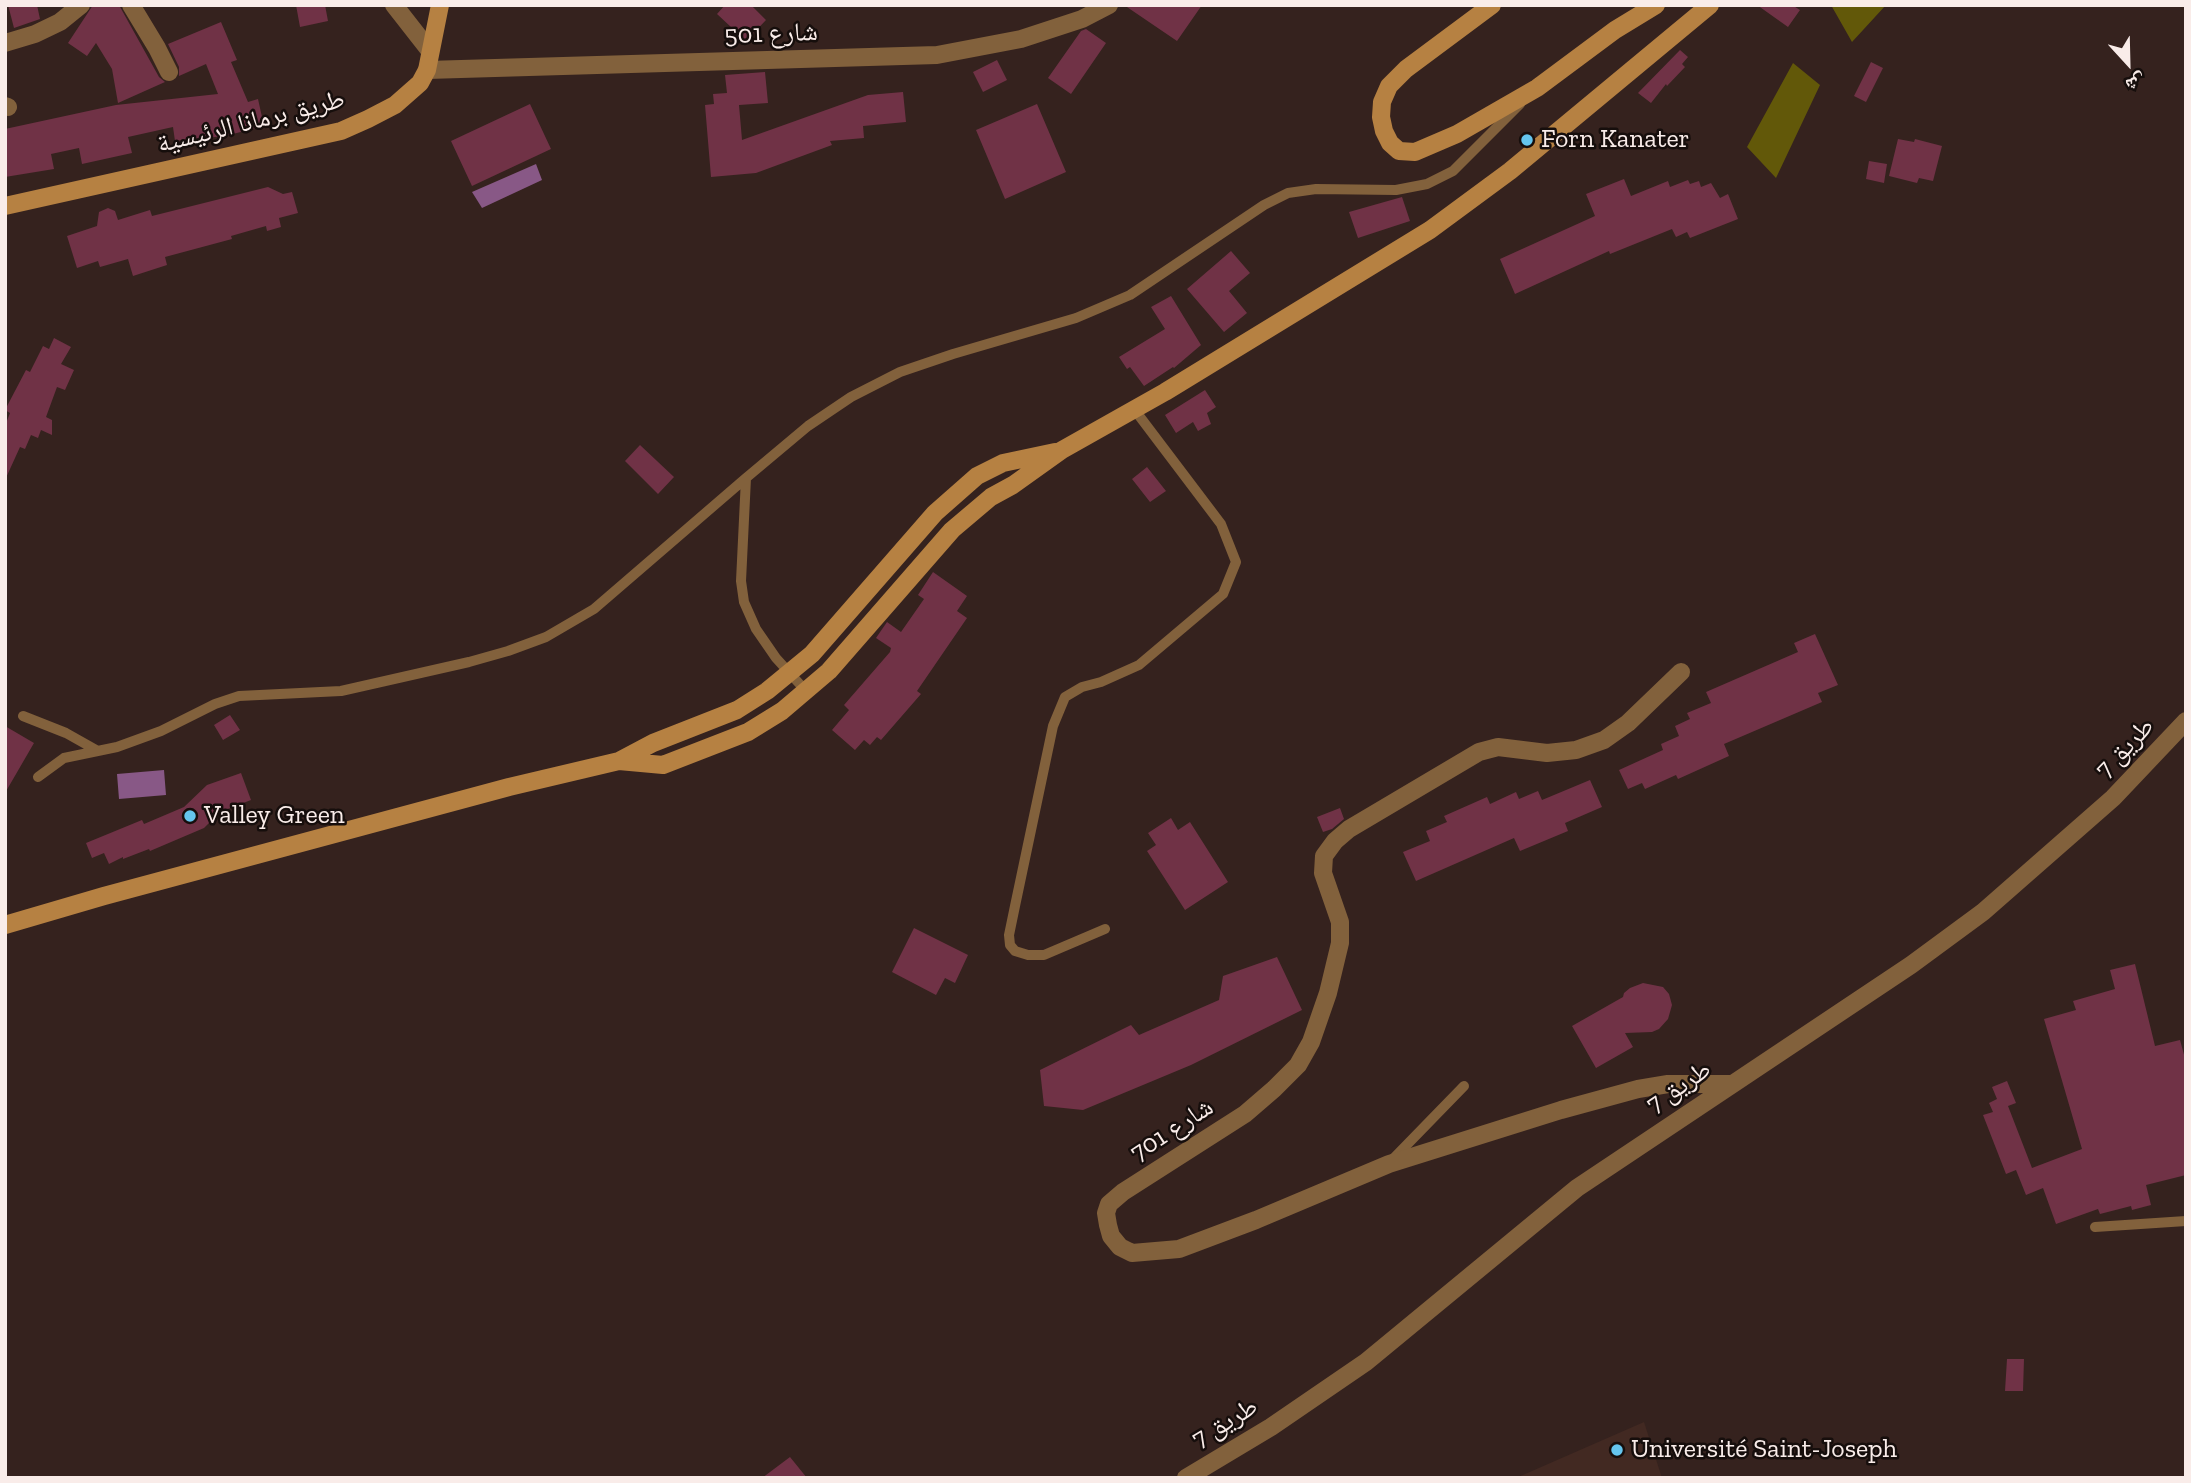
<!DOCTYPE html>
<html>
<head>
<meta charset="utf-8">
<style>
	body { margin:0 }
	#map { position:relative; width:2191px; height:1483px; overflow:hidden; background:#35221e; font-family:"Zilla Slab","Noto Naskh Arabic",serif }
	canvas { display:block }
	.frame { position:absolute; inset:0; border:7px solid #f9ece9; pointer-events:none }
	.north { position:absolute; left:2093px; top:28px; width:70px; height:70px; -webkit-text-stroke:5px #160e0c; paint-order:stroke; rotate:158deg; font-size:19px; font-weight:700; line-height:28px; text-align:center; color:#f9ece9 }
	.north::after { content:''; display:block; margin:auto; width:24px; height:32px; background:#f9ece9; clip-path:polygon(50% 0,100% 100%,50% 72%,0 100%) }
</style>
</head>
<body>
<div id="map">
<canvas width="2191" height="1483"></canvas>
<div class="frame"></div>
<div class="north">ش</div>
</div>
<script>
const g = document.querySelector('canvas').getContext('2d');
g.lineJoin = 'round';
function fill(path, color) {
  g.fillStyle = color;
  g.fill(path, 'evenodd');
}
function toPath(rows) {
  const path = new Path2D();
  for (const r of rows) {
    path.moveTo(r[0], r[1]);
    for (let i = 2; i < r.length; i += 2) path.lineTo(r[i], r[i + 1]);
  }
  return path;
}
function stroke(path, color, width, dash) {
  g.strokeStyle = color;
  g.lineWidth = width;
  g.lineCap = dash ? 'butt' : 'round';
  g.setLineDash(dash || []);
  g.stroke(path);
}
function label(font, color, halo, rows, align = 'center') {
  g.font = font + ' "Zilla Slab","Noto Naskh Arabic",serif';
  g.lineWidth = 5;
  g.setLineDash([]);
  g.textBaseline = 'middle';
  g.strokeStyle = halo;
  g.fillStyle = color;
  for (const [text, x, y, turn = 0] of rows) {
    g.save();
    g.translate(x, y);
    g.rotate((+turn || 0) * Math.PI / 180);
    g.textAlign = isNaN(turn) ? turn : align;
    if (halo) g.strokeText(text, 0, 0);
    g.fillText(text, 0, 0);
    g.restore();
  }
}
fill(toPath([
	[1644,1422,1662,1478,1516,1478]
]), '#422922');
fill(toPath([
	[1831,5,1886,5,1852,42],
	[1793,63,1820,85,1776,178,1747,147]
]), '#625809');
fill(toPath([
	[536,164,542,180,482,208,472,192],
	[164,770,166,795,119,799,117,774]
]), '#885886');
fill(toPath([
	[8,5,37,5,40,19,14,28],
	[93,5,119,5,159,77,165,82,118,103,112,69,96,43,87,56,68,43],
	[296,5,325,5,328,21,300,27],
	[725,5,751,5,766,20,746,41,717,14],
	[1124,5,1202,5,1177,41],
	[1757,5,1792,5,1800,10,1788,27],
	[221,22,237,60,231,62,248,102,258,99,264,126,225,136,175,141,173,127,128,137,132,153,82,164,79,148,51,154,54,169,5,177,5,129,116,105,218,94,206,64,179,76,179,67,168,44],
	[1086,29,1106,43,1071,94,1048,78,1081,31],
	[1680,50,1688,57,1682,64,1685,67,1667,86,1666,84,1651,103,1638,93],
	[997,60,1007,80,983,92,973,72],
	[1871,62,1883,68,1866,102,1854,96],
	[765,72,768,103,739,105,742,140,868,95,903,92,906,122,863,126,864,138,830,141,832,145,756,173,711,177,705,105,714,104,713,94,727,93,725,75],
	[530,104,551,149,472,186,451,141],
	[1037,104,1066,172,1005,199,976,130],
	[1898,139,1914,142,1915,139,1942,146,1933,181,1919,178,1917,183,1889,176],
	[1869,161,1887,164,1884,183,1866,179],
	[1624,179,1631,196,1668,181,1670,187,1688,180,1690,184,1699,181,1701,187,1711,183,1720,198,1728,194,1738,219,1690,238,1687,232,1676,237,1672,229,1610,254,1609,251,1515,294,1500,259,1595,216,1586,194],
	[268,187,283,194,292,192,298,213,279,218,281,227,267,231,266,226,231,236,232,239,165,257,167,265,133,276,128,259,100,267,98,261,77,268,67,236,97,226,99,212,108,208,115,211,118,220,150,210,152,216],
	[1402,197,1410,221,1358,238,1349,212],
	[1231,251,1250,273,1229,291,1247,313,1224,332,1187,289],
	[1171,296,1201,345,1174,368,1173,367,1144,386,1130,367,1127,369,1119,357,1165,329,1151,307],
	[54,338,71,347,61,364,74,370,65,390,57,387,46,417,52,420,52,435,41,430,38,438,31,435,25,449,20,447,5,480,5,426,10,413,5,410,26,370,30,372,43,346,49,349],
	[1205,390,1216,407,1207,413,1211,424,1198,431,1193,422,1176,433,1165,415],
	[640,445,674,477,658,494,625,461],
	[1147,467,1166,491,1150,502,1132,479],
	[933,572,967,596,957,611,967,618,917,691,921,694,881,740,877,737,870,745,864,740,855,750,832,730,849,710,844,705,890,652,891,648,876,638,887,622,901,632,924,599,918,595],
	[1815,634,1838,685,1818,693,1822,702,1724,744,1729,756,1678,779,1676,775,1645,789,1642,783,1628,789,1619,770,1663,750,1661,744,1679,736,1675,726,1690,719,1687,713,1711,703,1706,692,1798,652,1794,643],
	[230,715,240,730,223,740,214,725],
	[5,726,34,743,5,793],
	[241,773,251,800,220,812,204,828,150,851,149,849,123,859,123,857,109,864,104,853,92,858,86,843,142,820,144,824,184,807,207,785],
	[1590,780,1602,807,1565,823,1568,831,1520,851,1514,838,1416,881,1403,852,1430,841,1426,831,1447,822,1444,816,1487,797,1490,804,1516,792,1519,799,1538,791,1542,800],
	[1340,808,1344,819,1332,829,1323,832,1317,817],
	[1171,818,1178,830,1190,822,1228,882,1185,910,1147,851,1156,845,1148,833],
	[914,928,968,955,955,983,945,978,936,995,892,972],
	[1277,957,1302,1010,1191,1065,1083,1110,1044,1106,1040,1070,1131,1025,1139,1035,1219,1000,1223,976],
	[2135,964,2155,1046,2180,1040,2186,1062,2186,1175,2146,1185,2151,1205,2132,1210,2131,1206,2100,1214,2098,1209,2056,1224,2043,1188,2026,1195,2016,1170,2006,1174,1983,1115,1993,1112,1989,1103,1997,1099,1992,1087,2007,1081,2016,1103,2008,1106,2032,1168,2082,1149,2044,1019,2076,1010,2073,1001,2115,989,2110,970],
	[1643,983,1663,987,1669,994,1672,1005,1668,1019,1659,1029,1652,1032,1625,1033,1633,1047,1596,1068,1572,1026,1623,997,1624,993,1630,988],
	[2007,1359,2024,1359,2023,1391,2005,1391],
	[790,1457,807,1478,762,1478]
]), '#703246');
stroke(toPath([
	[746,478,808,426,851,397,900,372,953,354,1076,318,1130,295,1264,205,1288,193,1316,189,1396,190,1427,184,1453,171,1520,104],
	[23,716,66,733,98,751],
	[38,777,64,758,117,747,161,731,215,704,239,696,341,691,469,662,508,651,546,637,594,609,746,478,741,581,744,602,756,629,776,658,806,691],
	[1105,929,1044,955,1028,955,1015,951,1010,945,1009,935,1015,906,1053,726,1065,697,1082,687,1101,682,1139,665,1223,594,1236,562,1221,524,1134,409],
	[1393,1159,1464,1086],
	[2095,1227,2186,1221]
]), '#82613c', 10);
stroke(toPath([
	[131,5,157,48,169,72],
	[394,5,430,51],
	[5,43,35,34,60,22,81,5],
	[427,70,937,55,1021,39,1082,19,1109,5],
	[5,106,8,107],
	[1681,672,1628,723,1604,740,1576,750,1547,753,1498,747,1479,752,1349,829,1335,841,1324,856,1323,873,1340,922,1340,943,1328,993,1311,1042,1298,1065,1274,1089,1245,1114,1123,1192,1109,1204,1106,1213,1108,1225,1111,1236,1120,1247,1132,1253,1179,1249,1256,1220,1389,1164,1561,1110,1638,1089,1668,1084,1731,1084],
	[1186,1478,1271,1427,1366,1362,1577,1188,1911,965,1983,912,2113,798,2186,721]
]), '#82613c', 18);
stroke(toPath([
	[1492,5,1406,69,1389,86,1382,102,1381,117,1384,131,1390,143,1399,151,1415,152,1457,134,1537,88,1615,30,1656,5],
	[5,206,341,131,368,119,395,105,420,83,427,70,440,5],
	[619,761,663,765,748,732,782,711,829,671,952,530,991,497,1013,485,1062,450,1165,392,1430,230,1510,171,1710,5],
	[5,925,104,896,509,787,619,761,653,743,737,710,767,691,812,654,935,513,977,476,1003,463,1055,452]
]), '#b68142', 18);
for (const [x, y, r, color] of [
	[1527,140,7,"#65c5ee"],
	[190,816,7,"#65c5ee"],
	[1617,1450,7,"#65c5ee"]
]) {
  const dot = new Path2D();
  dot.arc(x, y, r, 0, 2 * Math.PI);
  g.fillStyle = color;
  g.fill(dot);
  stroke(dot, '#160e0c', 2.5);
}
label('26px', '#f9ece9', '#160e0c', [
	["شارع 501",771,34,-2],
	["طريق برمانا الرئيسية",251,122,-14],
	["طريق 7",2125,748,-46],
	["طريق 7",1679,1087,-34],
	["شارع 701",1172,1130,-33],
	["طريق 7",1225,1423,-31]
]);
label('26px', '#f9ece9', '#160e0c', [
	["Forn Kanater",1541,140],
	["Valley Green",204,816],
	["Université Saint-Joseph",1631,1450]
], 'left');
</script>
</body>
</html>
